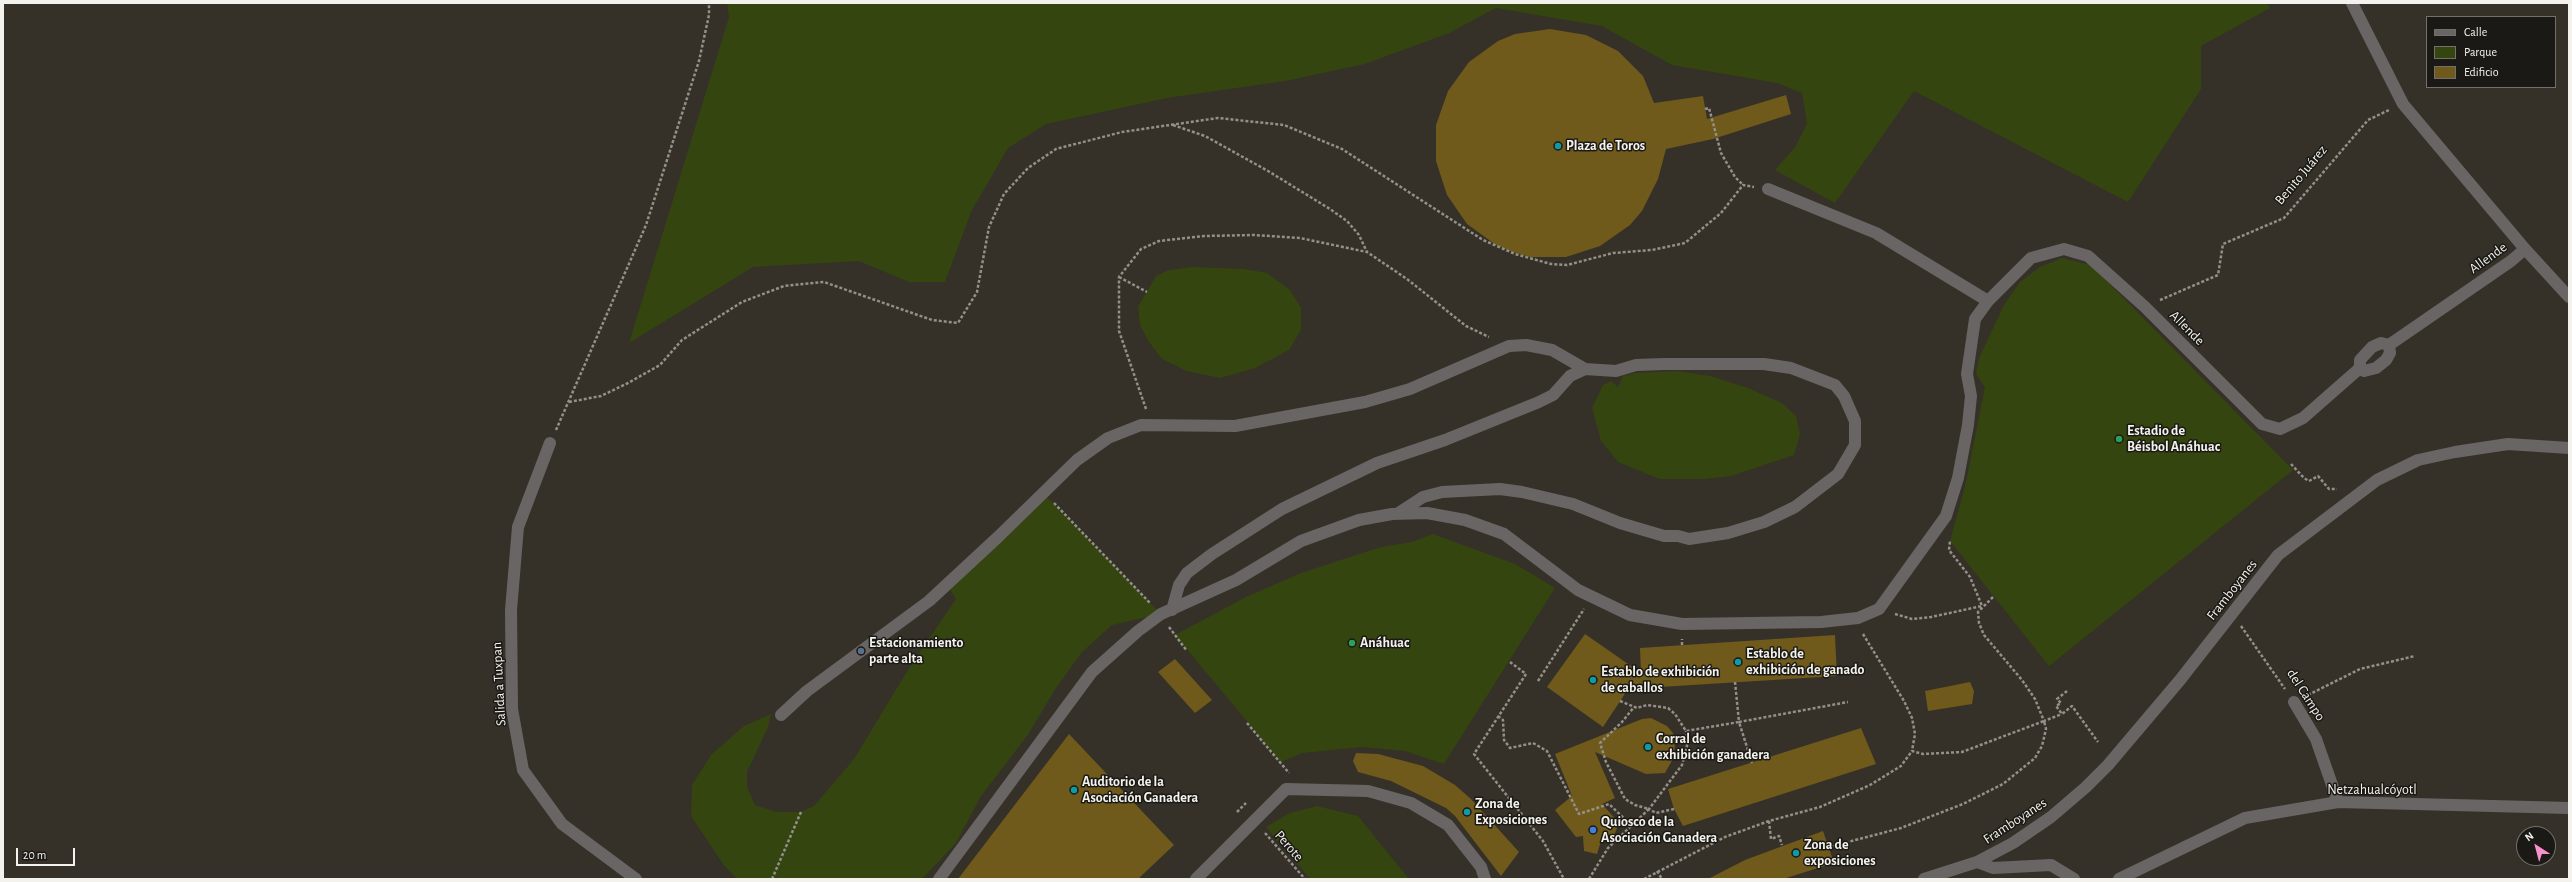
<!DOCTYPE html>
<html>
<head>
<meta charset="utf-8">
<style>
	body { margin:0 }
	#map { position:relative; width:2572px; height:882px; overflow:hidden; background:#353128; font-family:"Alegreya Sans",sans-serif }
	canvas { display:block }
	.frame { position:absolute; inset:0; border:4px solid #f4f2ec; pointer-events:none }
	.legend { position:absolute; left:2426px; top:16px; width:130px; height:72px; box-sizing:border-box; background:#1b1915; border:1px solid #72706b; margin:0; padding:5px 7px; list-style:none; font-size:12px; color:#f4f2ec }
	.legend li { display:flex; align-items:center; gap:8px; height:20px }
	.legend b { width:20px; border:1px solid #72706b }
	.north { position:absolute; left:2516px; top:826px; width:40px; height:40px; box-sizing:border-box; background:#1b1915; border:1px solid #72706b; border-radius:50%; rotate:324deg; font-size:11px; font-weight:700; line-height:16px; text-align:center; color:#f4f2ec }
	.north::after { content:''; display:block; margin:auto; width:14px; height:18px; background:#f790cd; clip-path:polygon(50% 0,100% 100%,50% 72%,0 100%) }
	.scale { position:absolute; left:16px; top:848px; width:59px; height:18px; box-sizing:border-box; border:2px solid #f4f2ec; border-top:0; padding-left:5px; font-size:12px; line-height:14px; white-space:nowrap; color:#f4f2ec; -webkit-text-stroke:3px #1b1915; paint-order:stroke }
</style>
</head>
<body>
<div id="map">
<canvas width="2572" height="882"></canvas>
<div class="frame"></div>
<ul class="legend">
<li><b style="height:5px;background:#6a6565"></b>Calle</li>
<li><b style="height:11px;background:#34450f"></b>Parque</li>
<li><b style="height:11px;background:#6f5a1b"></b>Edificio</li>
</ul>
<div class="north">N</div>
<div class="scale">20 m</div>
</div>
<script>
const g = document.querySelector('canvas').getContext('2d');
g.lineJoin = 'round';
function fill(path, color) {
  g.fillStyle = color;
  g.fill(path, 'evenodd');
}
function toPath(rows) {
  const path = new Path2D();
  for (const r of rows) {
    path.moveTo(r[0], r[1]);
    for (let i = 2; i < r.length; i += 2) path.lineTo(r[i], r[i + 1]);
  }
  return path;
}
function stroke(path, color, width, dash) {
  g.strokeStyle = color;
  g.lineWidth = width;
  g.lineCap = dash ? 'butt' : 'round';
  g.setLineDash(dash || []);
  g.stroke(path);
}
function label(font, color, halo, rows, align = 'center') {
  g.font = font + ' "Alegreya Sans",sans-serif';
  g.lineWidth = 3;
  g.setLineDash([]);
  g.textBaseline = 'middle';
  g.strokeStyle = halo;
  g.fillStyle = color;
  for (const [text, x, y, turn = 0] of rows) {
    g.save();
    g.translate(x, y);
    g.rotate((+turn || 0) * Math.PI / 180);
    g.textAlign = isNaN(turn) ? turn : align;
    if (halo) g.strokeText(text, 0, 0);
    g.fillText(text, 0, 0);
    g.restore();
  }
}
fill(toPath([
	[727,3,2267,3,2270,8,2201,46,2201,89,2128,202,1914,91,1835,203,1775,170,1795,147,1807,124,1802,93,1777,83,1672,65,1602,26,1496,8,1449,33,1365,64,1285,81,1167,98,1046,124,1008,148,972,210,945,282,909,282,859,261,753,267,629,343,729,17],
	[2062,258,2091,265,2293,470,2049,666,1950,541,1965,487,1985,387,1976,374,1979,358,2004,305,2020,282,2040,267],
	[1193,267,1244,269,1267,273,1290,290,1301,308,1301,330,1289,350,1255,368,1220,378,1187,371,1162,359,1149,342,1140,325,1138,307,1156,276,1169,270],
	[1678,371,1710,376,1748,388,1782,403,1796,416,1800,434,1794,455,1731,476,1704,479,1660,479,1618,462,1601,441,1592,408,1603,385,1611,381,1618,387,1623,376,1636,373],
	[1043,493,1161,614,1112,625,1082,652,1056,688,1027,736,981,796,956,843,922,879,772,879,798,819,771,879,737,879,723,864,691,816,692,785,711,755,744,726,771,714,768,727,747,772,747,787,755,805,776,812,801,812,814,806,854,759,911,665,956,599,951,591,949,573,967,568],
	[1433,534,1515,564,1555,588,1444,764,1405,751,1362,747,1302,753,1281,762,1175,635,1246,597,1301,573,1381,547,1412,542],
	[1317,806,1358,816,1409,879,1310,879,1266,827,1290,813]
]), '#34450f');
fill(toPath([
	[1550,29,1586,35,1618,51,1643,76,1654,103,1703,96,1707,119,1786,95,1791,114,1713,139,1666,149,1658,179,1642,211,1630,225,1600,246,1566,257,1530,257,1513,252,1496,245,1467,224,1447,195,1436,161,1436,125,1448,91,1469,62,1498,41,1515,34],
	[1585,634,1641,673,1640,648,1835,635,1837,676,1628,689,1603,727,1547,687],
	[1175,659,1212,700,1195,713,1158,672],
	[1970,682,1974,691,1972,704,1928,711,1925,691],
	[1651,718,1667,726,1673,733,1675,741,1674,757,1665,773,1646,774,1595,752,1615,798,1602,804,1619,823,1613,838,1601,841,1597,854,1584,851,1583,836,1576,837,1555,810,1572,796,1555,754,1642,719],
	[1861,728,1876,764,1683,826,1674,809,1668,789],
	[1069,734,1174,845,1138,879,958,879],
	[1356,753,1378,754,1423,766,1455,785,1471,799,1519,852,1501,876,1455,816,1446,808,1391,781,1358,772,1353,761],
	[1823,831,1834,863,1783,879,1708,879,1745,860]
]), '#6f5a1b');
stroke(toPath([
	[1705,109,1709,108,1721,153,1735,177,1743,185],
	[1173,125,1205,136,1268,171,1330,209,1347,221,1359,235,1367,252],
	[1119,277,1147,292],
	[2160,300,2218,275,2223,244,2284,218,2368,120,2389,110],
	[569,402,601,396,628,383,660,365,682,340,742,302,784,286,824,282,932,320,958,323,977,292,989,227,1004,194,1028,168,1056,149,1122,132,1218,118,1284,125,1342,149,1483,240,1515,254,1551,264,1567,265,1613,253,1652,250,1685,243,1721,213,1743,185,1754,187],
	[1146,409,1119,331,1119,277,1141,249,1159,241,1204,236,1254,235,1300,238,1367,252,1407,279,1466,326,1489,337],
	[556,430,646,225,699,61,709,15,709,3],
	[2291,464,2304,478,2309,481,2318,476,2329,489,2337,489],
	[1054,503,1150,603],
	[1993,597,1978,612,1979,623,1984,635,2022,680,2035,699,2044,721,2062,714],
	[1895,614,1912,619,1931,617,1982,606,1970,577,1949,550,1950,541],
	[2241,626,2285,689],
	[1169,627,1187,651],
	[1863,634,1904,701,1912,718,1915,734,1912,751],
	[1682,645,1682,639],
	[1510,662,1526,674,1474,754,1543,841,1564,879],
	[1538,681,1584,609],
	[1735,682,1739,722,1848,702],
	[2067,691,2057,699,2061,703,2056,706,2062,714,2072,706,2098,742],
	[2308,695,2360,669,2415,656],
	[1620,701,1637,708,1647,705,1668,708,1675,714,1686,731,1739,722,1752,763],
	[1498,716,1503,720,1504,740,1510,748,1533,743,1547,751,1579,814,1609,804,1632,826],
	[1247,723,1289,773],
	[1674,809,1656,813,1649,809,1682,765,1687,746,1686,731],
	[1237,812,1246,803],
	[1769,821,1771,839,1779,836,1782,845],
	[1265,833,1305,879],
	[1657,871,1662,879],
	[772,879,801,812],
	[1589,879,1608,848,1649,809,1635,805,1625,799,1606,762,1600,743,1622,722,1634,707],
	[1644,879,1725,837,1769,821,1820,807,1870,785,1901,766,1912,751,1923,754,1962,752,2044,721,2046,729,2042,746,2035,758,2003,784,1963,804,1901,828,1829,847]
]), '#939089', 2.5, [3, 2]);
stroke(toPath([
	[2352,3,2403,104,2525,249,2569,297],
	[1768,189,1876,233,1988,301],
	[2360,368,2364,371,2376,368,2386,360,2390,353,2389,345],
	[550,443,518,527,511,610,512,709,523,770,562,824,636,879],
	[1172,610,1179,585,1187,573,1212,554,1282,509,1377,463,1445,440,1539,402,1553,395,1570,376,1585,369,1616,371,1636,365,1664,364,1764,364,1791,368,1835,385,1844,396,1855,421,1855,445,1838,474,1795,507,1764,522,1728,533,1689,539,1678,536,1664,536,1620,523,1573,504,1522,492,1500,489,1442,492,1423,497,1397,514],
	[2294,702,2316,739,2338,802],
	[781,715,807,691,929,601,998,537,1077,460,1108,438,1141,425,1235,426,1365,402,1410,389,1509,346,1526,345,1552,350,1585,369],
	[1977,862,1993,868,2051,865,2074,879],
	[939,879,1092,672,1138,631,1161,614,1236,580,1301,541,1359,520,1392,514,1427,513,1465,520,1504,534,1578,590,1630,615,1682,624,1821,622,1858,618,1879,609,1946,516,1958,478,1968,425,1971,396,1967,374,1975,319,1988,301,2031,258,2064,249,2088,256,2145,307,2262,424,2280,429,2303,418,2360,368,2360,360,2372,347,2381,343,2389,345,2511,261,2525,249],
	[1196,879,1286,789,1368,791,1411,803,1448,825,1481,867,1485,879],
	[1924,879,1977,862,2013,843,2051,817,2086,787,2108,765,2180,680,2278,555,2377,480,2418,460,2455,452,2508,444,2569,448],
	[2119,879,2245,818,2338,802,2569,808]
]), '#6a6565', 12);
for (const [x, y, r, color] of [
	[1558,146,4,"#0f9aa8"],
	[2119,439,4,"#2e9e5b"],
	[1352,643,4,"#2e9e5b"],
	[861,651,4,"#5c6f8a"],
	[1738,662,4,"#0f9aa8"],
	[1593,680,4,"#0f9aa8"],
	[1648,747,4,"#0f9aa8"],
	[1074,790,4,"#0f9aa8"],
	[1467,812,4,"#0f9aa8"],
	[1593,830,4,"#3f7fe0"],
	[1796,853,4,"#0f9aa8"]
]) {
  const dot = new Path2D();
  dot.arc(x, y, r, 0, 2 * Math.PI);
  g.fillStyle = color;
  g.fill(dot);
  stroke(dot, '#1b1915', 1.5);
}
label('bold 14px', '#f4f2ec', '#1b1915', [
	["Plaza de Toros",1566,146],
	["Estadio de",2127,431],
	["Béisbol Anáhuac",2127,447],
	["Estacionamiento",869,643],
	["parte alta",869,659],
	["Anáhuac",1360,643],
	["Establo de",1746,654],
	["exhibición de ganado",1746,670],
	["Establo de exhibición",1601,672],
	["de caballos",1601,688],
	["Corral de",1656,739],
	["exhibición ganadera",1656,755],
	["Auditorio de la",1082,782],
	["Asociación Ganadera",1082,798],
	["Zona de",1475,804],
	["Exposiciones",1475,820],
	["Quiosco de la",1601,822],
	["Asociación Ganadera",1601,838],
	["Zona de",1804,845],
	["exposiciones",1804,861]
], 'left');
label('14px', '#f4f2ec', '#1b1915', [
	["Benito Juárez",2301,175,-50],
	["Allende",2488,258,-36],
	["Allende",2187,328,45],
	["Framboyanes",2232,590,-52],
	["Salida a Tuxpan",499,684,-93],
	["del Campo",2306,695,57],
	["Netzahualcóyotl",2372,790],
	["Framboyanes",2015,821,-33],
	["Perote",1289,846,49]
]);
</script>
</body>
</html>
